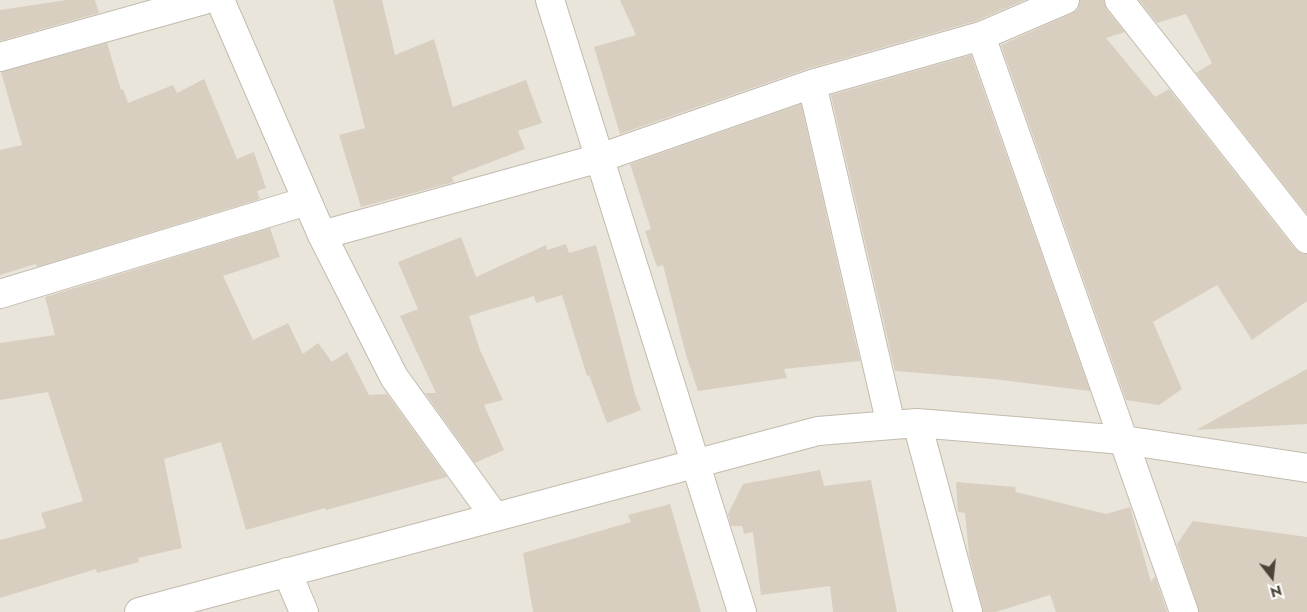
<!DOCTYPE html>
<html>
<head>
<meta charset="utf-8">
<style>
	body { margin:0 }
	#map { position:relative; width:1307px; height:612px; overflow:hidden; background:#f6f3ec; font-family:Jost,sans-serif }
	canvas { display:block }
	.north { position:absolute; left:1247px; top:552px; width:50px; height:50px; -webkit-text-stroke:4px #fff; paint-order:stroke; rotate:164deg; font-size:14px; font-weight:700; line-height:20px; text-align:center; color:#4b4439 }
	.north::after { content:''; display:block; margin:auto; width:18px; height:22px; background:#4b4439; clip-path:polygon(50% 0,100% 100%,50% 72%,0 100%) }
</style>
</head>
<body>
<div id="map">
<canvas width="1307" height="612"></canvas>
<div class="north">N</div>
</div>
<script>
const g = document.querySelector('canvas').getContext('2d');
g.lineJoin = 'round';
function fill(path, color) {
  g.fillStyle = color;
  g.fill(path, 'evenodd');
}
function toPath(rows) {
  const path = new Path2D();
  for (const r of rows) {
    path.moveTo(r[0], r[1]);
    for (let i = 2; i < r.length; i += 2) path.lineTo(r[i], r[i + 1]);
  }
  return path;
}
function stroke(path, color, width, dash) {
  g.strokeStyle = color;
  g.lineWidth = width;
  g.lineCap = dash ? 'butt' : 'round';
  g.setLineDash(dash || []);
  g.stroke(path);
}
fill(toPath([
	[0,0,1307,0,1307,612,0,612]
]), '#eae5da');
fill(toPath([
	[66,0,95,0,99,13,0,41,0,10],
	[333,0,382,0,395,55,434,39,453,107,526,80,542,123,518,131,525,149,452,177,454,182,361,207,339,135,365,128],
	[620,0,1025,0,976,21,807,69,620,134,594,47,636,35],
	[1080,0,1104,0,1107,10,1125,32,1106,38,1155,97,1169,89,1295,249,1301,253,1307,254,1307,301,1252,340,1217,285,1153,322,1182,389,1159,405,1126,400,1001,45,1071,14,1078,9],
	[1139,0,1307,0,1307,214,1196,73,1212,63,1186,14,1157,23],
	[107,43,121,90,123,89,128,103,173,85,177,93,204,79,237,159,254,152,266,188,257,191,260,199,37,267,36,264,0,275,0,150,22,145,1,72],
	[971,55,1090,391,993,379,895,371,831,95],
	[801,104,860,361,784,369,787,378,698,391,686,355,663,265,657,267,645,231,651,229,630,164],
	[270,228,280,257,223,276,253,340,288,323,303,354,318,343,332,362,347,352,369,395,387,394,447,477,326,510,325,508,246,530,221,442,164,459,182,548,138,558,139,562,97,573,96,569,0,598,0,540,46,528,41,513,83,501,48,392,0,400,0,343,55,335,45,297],
	[461,237,476,277,546,245,547,250,566,244,569,253,596,245,635,394,641,410,607,423,589,375,587,376,562,295,536,303,534,296,469,316,480,350,503,400,484,405,504,450,475,463,425,393,436,393,400,316,418,309,398,262],
	[1307,369,1307,424,1196,430],
	[820,470,824,486,871,480,897,612,833,612,830,586,761,595,753,532,744,534,742,526,731,526,728,514,743,484],
	[956,482,1015,487,1016,492,1106,514,1130,507,1151,582,1155,576,1167,612,1056,612,1050,595,996,612,983,612,969,554,965,513,958,512],
	[670,504,701,612,533,612,523,553,631,522,628,515],
	[1193,521,1307,537,1307,612,1199,612,1177,544]
]), '#d8cfc1');
const street = toPath([
	[220,0,322,235,394,377,495,517],
	[550,0,742,612],
	[1119,0,1307,239],
	[981,36,1184,612],
	[0,57,204,0],
	[812,84,891,425],
	[322,235,600,158,812,84,981,36,1065,0],
	[0,294,307,201],
	[917,423,968,612],
	[287,572,304,612],
	[139,612,818,431,917,423,1124,440,1307,468]
]);
stroke(street, '#c2bbae', 30);
stroke(street, '#fff', 28);
</script>
</body>
</html>
